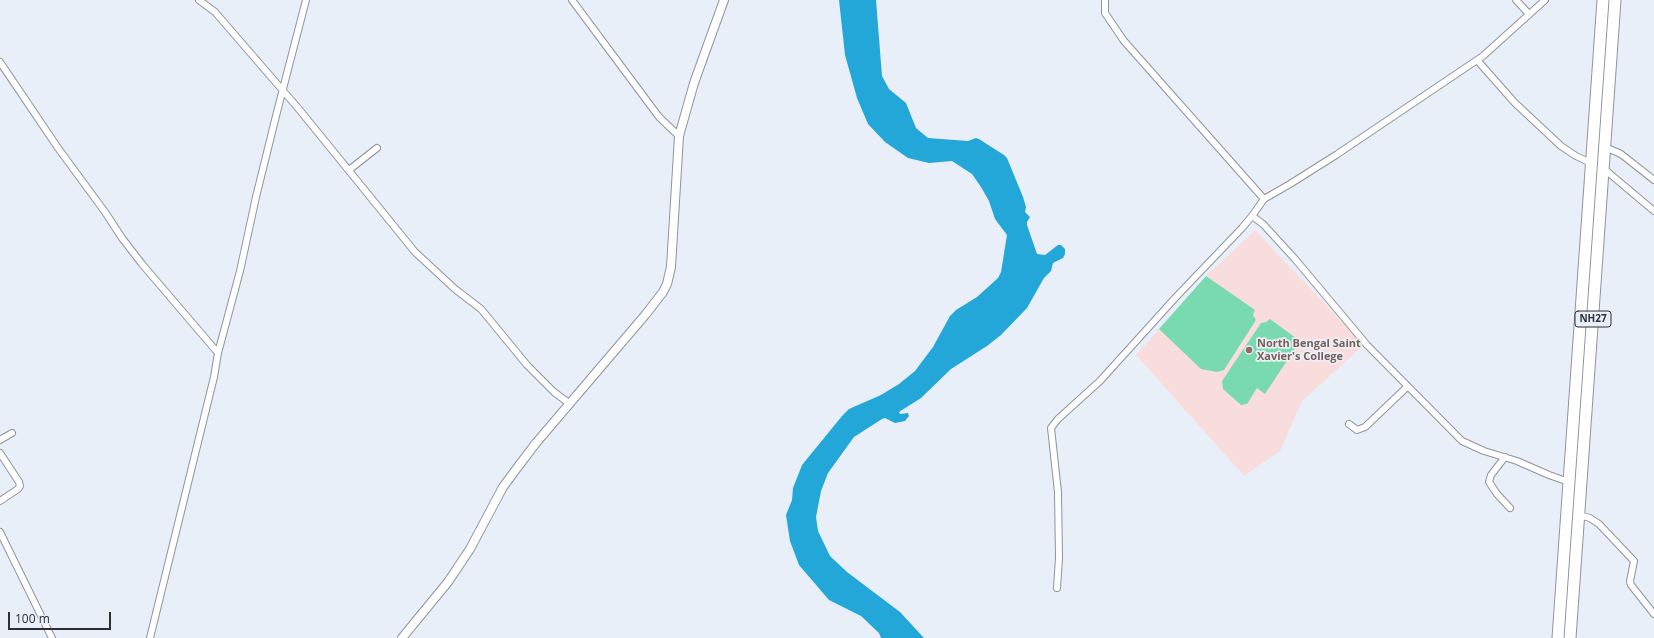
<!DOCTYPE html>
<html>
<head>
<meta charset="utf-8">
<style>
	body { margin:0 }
	#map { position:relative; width:1654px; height:638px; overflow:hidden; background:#e9eff9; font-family:"Open Sans",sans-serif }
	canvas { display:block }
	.scale { position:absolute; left:8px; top:612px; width:103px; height:18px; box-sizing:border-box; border:2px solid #2d2f33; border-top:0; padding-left:5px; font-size:12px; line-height:14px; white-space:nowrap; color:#2d2f33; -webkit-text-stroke:3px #e9eff9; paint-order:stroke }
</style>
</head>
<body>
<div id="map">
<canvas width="1654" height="638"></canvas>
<div class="scale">100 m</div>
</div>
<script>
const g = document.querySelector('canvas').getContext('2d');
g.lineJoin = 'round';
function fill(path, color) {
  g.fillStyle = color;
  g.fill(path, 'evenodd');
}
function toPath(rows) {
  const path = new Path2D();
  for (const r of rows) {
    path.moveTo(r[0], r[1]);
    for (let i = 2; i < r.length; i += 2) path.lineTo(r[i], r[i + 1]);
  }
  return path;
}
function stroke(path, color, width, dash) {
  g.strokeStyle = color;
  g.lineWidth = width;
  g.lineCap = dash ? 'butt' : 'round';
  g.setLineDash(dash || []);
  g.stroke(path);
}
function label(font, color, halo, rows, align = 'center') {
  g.font = font + ' "Open Sans",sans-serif';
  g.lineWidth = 3.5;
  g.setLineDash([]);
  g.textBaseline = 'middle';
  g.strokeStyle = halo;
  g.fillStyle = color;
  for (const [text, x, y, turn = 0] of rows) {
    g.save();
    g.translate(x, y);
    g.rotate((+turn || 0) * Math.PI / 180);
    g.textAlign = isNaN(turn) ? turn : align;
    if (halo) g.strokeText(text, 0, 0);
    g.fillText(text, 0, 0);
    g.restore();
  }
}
fill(toPath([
	[1255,230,1364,345,1302,401,1280,451,1244,476,1136,355,1206,276]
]), '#f8dddc');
fill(toPath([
	[1206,276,1255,310,1253,315,1256,320,1224,370,1217,372,1201,369,1159,329],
	[1270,319,1300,341,1265,394,1257,388,1247,404,1241,405,1223,389,1222,381,1261,323,1266,322]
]), '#7adaaf');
fill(toPath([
	[839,0,876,0,882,76,889,89,906,103,916,128,928,138,968,141,976,138,979,139,1004,155,1007,158,1023,197,1026,207,1025,212,1030,217,1027,222,1027,225,1037,254,1045,255,1058,245,1061,245,1065,249,1065,254,1063,258,1053,263,1051,271,1044,278,1027,308,1001,335,987,346,951,369,921,398,899,412,900,414,908,413,909,416,905,421,895,423,885,418,882,419,854,437,828,473,821,491,816,517,818,531,830,556,847,572,900,612,924,638,881,638,879,633,861,616,829,600,799,565,790,541,786,515,792,500,793,488,802,465,842,416,849,409,881,395,899,384,915,371,933,347,950,316,956,310,977,297,998,278,1001,272,1007,235,995,219,989,201,981,187,972,174,952,161,929,163,908,158,885,142,868,124,857,98,845,55]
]), '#23a7d9');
const minor = toPath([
	[199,0,215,12,234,34,298,108,415,252,455,289,481,309,527,365,554,392,570,404],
	[572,0,659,117,679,136],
	[1105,0,1105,13,1124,41,1264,199],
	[1516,0,1529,14],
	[1545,0,1483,56,1336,155,1290,184,1264,199,1252,216,1263,224,1295,259,1367,345,1462,441,1484,451,1517,461,1549,475,1569,482],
	[1477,60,1515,103,1561,146,1576,156,1591,163],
	[0,62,58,148,105,212,122,238,142,264,218,353],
	[1605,147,1621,154,1654,180],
	[1603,168,1654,211],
	[349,170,377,148],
	[1349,424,1357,430,1365,427,1407,387],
	[0,440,12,433],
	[0,453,19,482,20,486,18,489,0,501],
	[1505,457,1491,475,1489,482,1497,494,1510,508],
	[1579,515,1590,518,1599,524,1634,561,1630,581,1631,585,1654,614],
	[0,532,52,638],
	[1057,588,1059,558,1058,492,1051,428,1058,419,1100,381,1176,297,1242,228,1252,216],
	[150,638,214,377,218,353,240,271,256,197,277,112,306,0]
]);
const tertiary = toPath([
	[402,638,448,582,470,549,503,487,517,468,536,443,646,314,663,292,667,284,671,267,679,136,694,83,724,0]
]);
const trunk = toPath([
	[1558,638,1603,0],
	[1570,638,1615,0]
]);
stroke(minor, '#8e949d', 8);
stroke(tertiary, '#8e949d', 10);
stroke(trunk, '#8e949d', 13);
stroke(minor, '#fff', 6);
stroke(tertiary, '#fff', 8);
stroke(trunk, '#fff', 11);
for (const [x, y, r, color] of [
	[1249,350,4,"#8d6e63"]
]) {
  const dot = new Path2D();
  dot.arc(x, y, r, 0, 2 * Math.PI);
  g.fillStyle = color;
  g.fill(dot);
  stroke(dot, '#e9eff9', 1.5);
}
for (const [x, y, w] of [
	[1593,319,36]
]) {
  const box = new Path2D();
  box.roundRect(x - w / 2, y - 8, w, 16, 3);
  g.fillStyle = '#e9eff9';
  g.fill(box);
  stroke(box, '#2d2f33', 1);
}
label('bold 10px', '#2d2f33', null, [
	["NH27",1593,319]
]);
label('bold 11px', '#785e54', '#e9eff9', [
	["North Bengal Saint",1257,344],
	["Xavier's College",1257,357]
], 'left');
</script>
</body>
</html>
